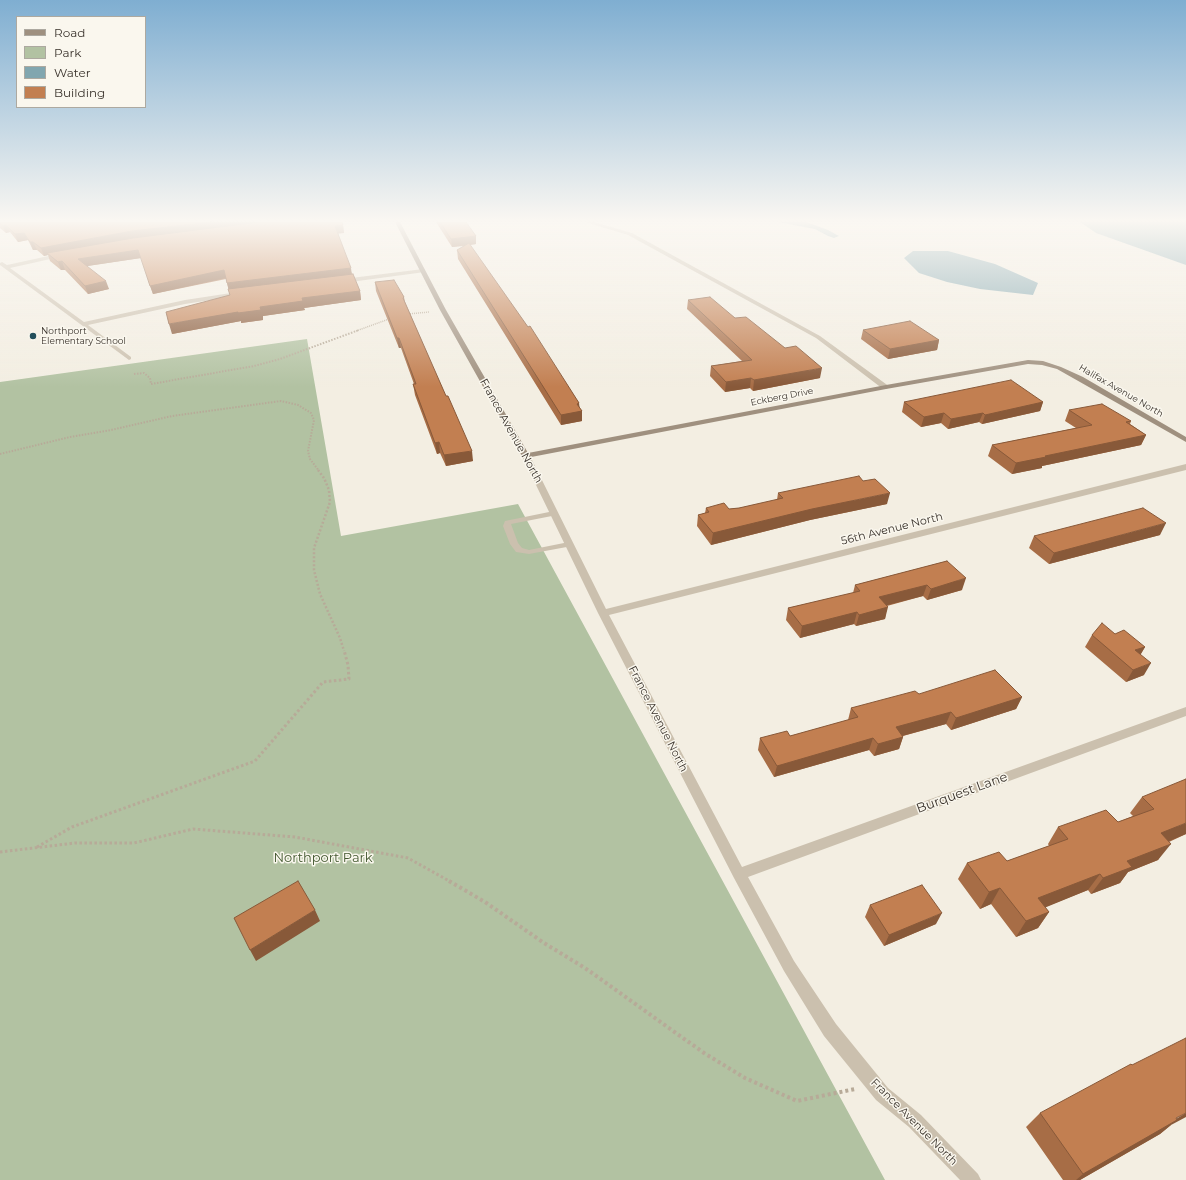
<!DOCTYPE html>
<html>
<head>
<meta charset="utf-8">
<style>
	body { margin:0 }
	#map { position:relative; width:1186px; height:1180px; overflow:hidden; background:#f3eee2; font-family:Montserrat,sans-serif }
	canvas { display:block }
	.legend { position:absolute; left:16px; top:16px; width:130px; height:92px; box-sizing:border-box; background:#faf7ee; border:1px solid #ada9a0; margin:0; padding:5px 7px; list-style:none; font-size:12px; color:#3a332c }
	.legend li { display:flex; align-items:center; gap:8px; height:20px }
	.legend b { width:20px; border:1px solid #ada9a0 }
</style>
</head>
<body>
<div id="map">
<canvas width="1186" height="1180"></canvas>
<ul class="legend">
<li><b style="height:5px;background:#9f907f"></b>Road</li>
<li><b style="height:11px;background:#b2c2a2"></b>Park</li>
<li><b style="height:11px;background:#81a6af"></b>Water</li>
<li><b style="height:11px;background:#c27f51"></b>Building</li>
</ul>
</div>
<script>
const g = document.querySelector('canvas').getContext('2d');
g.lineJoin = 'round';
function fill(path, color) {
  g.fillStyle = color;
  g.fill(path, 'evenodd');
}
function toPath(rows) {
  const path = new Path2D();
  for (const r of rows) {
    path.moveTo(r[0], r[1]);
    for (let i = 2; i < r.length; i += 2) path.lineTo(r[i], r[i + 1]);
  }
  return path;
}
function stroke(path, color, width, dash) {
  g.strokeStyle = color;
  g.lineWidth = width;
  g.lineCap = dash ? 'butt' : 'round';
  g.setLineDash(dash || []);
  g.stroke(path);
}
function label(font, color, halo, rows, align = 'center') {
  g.font = font + ' Montserrat,sans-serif';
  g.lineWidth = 3;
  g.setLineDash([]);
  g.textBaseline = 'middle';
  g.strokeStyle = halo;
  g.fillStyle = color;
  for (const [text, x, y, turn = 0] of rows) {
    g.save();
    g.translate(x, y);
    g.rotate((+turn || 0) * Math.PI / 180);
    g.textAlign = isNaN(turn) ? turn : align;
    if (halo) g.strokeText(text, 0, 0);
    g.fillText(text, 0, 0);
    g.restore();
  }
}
fill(toPath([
	[307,339,341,536,518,504,885,1180,0,1180,0,382]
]), '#b2c2a2');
fill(toPath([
	[778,222,806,222,828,230,839,236,834,238,828,236,815,229],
	[1080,222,1186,222,1186,265,1096,233],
	[913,251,948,251,995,264,1038,283,1033,295,980,289,947,282,919,273,904,258]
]), '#81a6af');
stroke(toPath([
	[408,314,429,312],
	[356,331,389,319]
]), '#b7aa98', 1.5, [1, 1]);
stroke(toPath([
	[134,374,144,373,150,378,151,384,254,366,280,359,359,330],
	[0,454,70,437,111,430,172,416,281,401,298,405,311,413,314,420,308,451,310,459,319,471]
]), '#b7aa98', 2, [1.5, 1.5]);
stroke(toPath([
	[318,470,324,478,329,490,330,502,314,548,314,570,320,594,340,638,344,651]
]), '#b7aa98', 2.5, [2, 2]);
stroke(toPath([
	[37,847,72,827,255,761,323,682,349,679,348,665,344,650],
	[0,852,75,843,134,843,193,829,295,837,408,858,451,882]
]), '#b7aa98', 3, [2.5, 2.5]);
stroke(toPath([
	[449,881,485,902,544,943,585,968,704,1053,745,1078,797,1101,855,1089]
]), '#b7aa98', 4, [3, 3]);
fill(toPath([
	[554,511,558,513,557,515,511,524,518,543,522,548,529,550,569,542,573,544,572,546,529,554,516,552,510,544,503,526,505,521,554,511]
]), '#cbc0ae');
fill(toPath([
	[585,222,593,222,632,233,820,336,890,387,886,389,883,389,816,338,628,235,585,222],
	[62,253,65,255,64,256,10,268,84,322,185,300,244,291,247,293,244,295,185,304,88,325,131,357,131,359,129,360,0,265,0,263,2,262,7,265,62,253],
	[423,269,425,270,425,272,343,283,340,281,343,279,423,269],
	[523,454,526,454,530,456,606,609,1186,464,1186,470,609,615,742,867,1186,707,1186,716,748,877,794,961,836,1024,888,1088,921,1115,978,1174,981,1180,960,1180,909,1127,876,1100,824,1036,784,971,734,878,598,613,522,456,523,454]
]), '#cbc0ae');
fill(toPath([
	[395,222,400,222,446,310,528,453,886,385,1028,360,1043,361,1061,367,1083,377,1186,437,1186,442,1057,369,1042,365,1028,364,886,389,526,458,523,458,440,310,395,222]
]), '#9f907f');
fill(toPath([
	[0,222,343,225,344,233,338,233,352,274,360,291,361,300,304,308,305,310,263,316,263,320,241,323,241,321,172,334,230,295,226,279,153,294,141,258,87,266,109,289,88,294,65,270,61,270,50,261,48,255,44,256,37,250,33,250,28,240,18,242,10,232,6,233,0,228],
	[436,222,466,222,476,236,476,244,470,245,579,403,579,407,582,411,582,421,561,425,458,259,457,250,464,246,452,247],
	[375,282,404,297,405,302,473,461,446,466,440,453,437,454,415,395,413,384,414,384,401,348,399,348,376,291],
	[688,300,735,318,820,378,753,391,750,388,725,392,710,376,711,366,742,361,687,309],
	[863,330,939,340,937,350,888,359,861,339],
	[904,402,1043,402,1040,411,982,424,979,422,948,429,941,423,921,427,902,412],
	[1069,410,1131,421,1130,424,1146,435,1141,445,1042,466,1042,468,1012,474,988,456,992,445,1076,428,1065,421],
	[778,493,887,504,810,520,711,545,697,526,698,515,705,513,706,508,729,509,739,508,777,500],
	[1160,535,1049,564,1029,548,1034,536],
	[947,561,962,590,927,600,923,596,887,606,885,619,856,626,854,624,800,638,786,620,788,608,853,593,855,585],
	[1115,634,1145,647,1140,655,1144,675,1126,682,1085,647,1092,635],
	[919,694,1022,697,1016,709,951,730,946,724,903,736,903,737,899,749,874,756,869,750,774,777,758,750,760,738,790,736,848,720,851,708],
	[1142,797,1186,834,1169,842,1158,860,1128,872,1120,883,1091,894,1088,890,1045,907,1049,912,1038,928,1016,937,991,904,980,909,958,879,967,863,1007,861,1049,846,1048,844,1058,827,1118,822,1133,816,1130,813],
	[870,905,936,924,884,946,865,917],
	[1040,1113,1171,1125,1160,1134,1080,1180,1063,1180,1026,1127]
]), '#a76d46');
fill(toPath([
	[212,222,280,222,47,253,48,255,44,256,41,248,132,231],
	[6,225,10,232,6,233,3,226],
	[343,225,344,233,336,234,335,226],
	[24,233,28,240,18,242,15,234],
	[476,236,476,244,452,247,451,239],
	[30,242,33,242,37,250,33,250],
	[138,250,141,258,81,267,78,259],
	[62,261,65,270,61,270,58,262],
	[351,268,352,276,229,291,227,283],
	[224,270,226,278,153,294,150,286],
	[106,281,109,289,88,294,85,286],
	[360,291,361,300,304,308,305,310,263,316,263,320,241,323,241,321,172,334,169,324,260,307,302,298],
	[397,338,399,338,401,348,399,348],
	[939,340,937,350,888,359,890,349],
	[822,368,820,378,753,391,754,380],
	[751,378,750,388,725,392,726,382],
	[1043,402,1040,411,982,424,985,415],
	[579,403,580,411,582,411,582,421,561,425,561,415,577,404],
	[944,413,941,423,921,427,924,417],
	[983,413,979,422,948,429,951,419],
	[1146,435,1141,445,1042,466,1042,468,1012,474,1016,463,1045,456],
	[439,442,440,453,437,454,435,443],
	[472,451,473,461,446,466,444,455],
	[890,493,887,504,810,520,711,545,713,533,812,509],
	[1166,523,1160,535,1049,564,1054,553],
	[966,578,962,590,927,600,931,589],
	[927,585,923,596,876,608,879,597],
	[888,607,885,619,856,626,859,615],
	[857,612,854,624,800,638,802,626],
	[1145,647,1138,659,1135,650],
	[1151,663,1144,675,1126,682,1133,670],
	[1022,697,1016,709,951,730,956,718],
	[951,712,946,724,891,739,896,727],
	[903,737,899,749,874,756,878,744],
	[873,738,869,750,774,777,777,766],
	[1186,823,1186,834,1148,850,1161,833],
	[1171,844,1158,860,1128,872,1120,883,1091,894,1103,878,1127,861],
	[1100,874,1088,890,1027,915,1038,898],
	[1000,888,991,904,980,909,989,892],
	[315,910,320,921,256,961,250,950],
	[1049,912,1038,928,1016,937,1026,921],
	[942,913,936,924,884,946,889,935],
	[1186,1113,1186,1117,1171,1125,1160,1134,1080,1180,1076,1180,1083,1174]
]), '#885939');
const building = toPath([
	[0,222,212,222,132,231,41,248,33,242,30,242,24,233,15,234,6,225,3,226,0,223,0,222],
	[259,222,342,222,343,225,335,226,351,268,227,283,224,270,150,286,138,250,78,259,106,281,85,286,62,261,58,262,47,253,133,238,259,222],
	[440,222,466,222,476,236,451,239,440,222],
	[469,243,528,327,530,326,579,403,577,404,582,411,561,415,457,250,469,243],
	[353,274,360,291,302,298,303,301,260,307,261,310,238,313,238,312,169,324,166,312,230,295,228,289,353,274],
	[394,280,404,297,403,298,446,396,448,396,472,451,444,455,439,442,435,443,413,384,416,384,399,338,397,338,375,282,394,280],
	[710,297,735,318,746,317,785,348,796,346,822,368,754,380,751,378,726,382,711,366,752,360,688,300,710,297],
	[910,321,939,340,890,349,863,330,910,321],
	[1011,380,1043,402,985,415,983,413,951,419,944,413,924,417,904,402,1011,380],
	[1102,404,1131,421,1126,422,1146,435,1045,456,1046,457,1016,463,992,445,1092,425,1069,410,1102,404],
	[859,476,863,481,875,479,890,493,812,509,713,533,698,515,709,512,706,508,724,503,729,509,739,508,783,498,778,493,859,476],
	[1143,508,1166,523,1054,553,1034,536,1143,508],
	[947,561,966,578,931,589,927,585,879,597,888,607,859,615,857,612,802,626,788,608,860,591,855,585,947,561],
	[1102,623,1115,634,1124,630,1145,647,1135,650,1151,663,1133,670,1092,635,1102,623],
	[995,670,1022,697,956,718,951,712,896,727,903,737,878,744,873,738,777,766,760,738,787,731,790,736,858,717,851,708,915,691,919,694,995,670],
	[1186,779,1186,823,1161,833,1171,844,1127,861,1132,867,1103,878,1100,874,1038,898,1049,912,1026,921,1000,888,989,892,967,863,999,852,1007,861,1068,839,1058,827,1106,810,1118,822,1154,809,1142,797,1186,779],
	[298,881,315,910,250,950,234,918,298,881],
	[922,885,942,913,889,935,870,905,922,885],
	[1186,1038,1186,1113,1176,1118,1177,1120,1083,1174,1040,1113,1131,1064,1132,1065,1186,1038]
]);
fill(building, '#c27f51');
stroke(building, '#885939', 1);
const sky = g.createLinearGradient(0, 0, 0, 387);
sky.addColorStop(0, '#7faed1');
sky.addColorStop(0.57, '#faf7f2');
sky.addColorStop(1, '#faf7f200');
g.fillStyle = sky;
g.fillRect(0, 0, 1186, 387);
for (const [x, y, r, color] of [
	[33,336,4,"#224e5b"]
]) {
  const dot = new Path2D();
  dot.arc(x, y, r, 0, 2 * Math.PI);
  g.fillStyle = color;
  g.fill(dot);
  stroke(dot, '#faf7ee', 1.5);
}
label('9px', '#3a332c', '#faf7ee', [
	["Northport",41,331],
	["Elementary School",41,341]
], 'left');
label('9px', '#3a332c', '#faf7ee', [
	["Halifax Avenue North",1121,391,30],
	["Eckberg Drive",782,397,-11]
]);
label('11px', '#3a332c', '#faf7ee', [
	["France Avenue North",511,431,61],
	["56th Avenue North",892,529,-14],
	["France Avenue North",658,719,63],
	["France Avenue North",914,1122,45]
]);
label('13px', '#3a332c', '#faf7ee', [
	["Burquest Lane",962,793,-20]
]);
label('13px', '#435830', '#faf7ee', [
	["Northport Park",323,858]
]);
</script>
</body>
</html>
